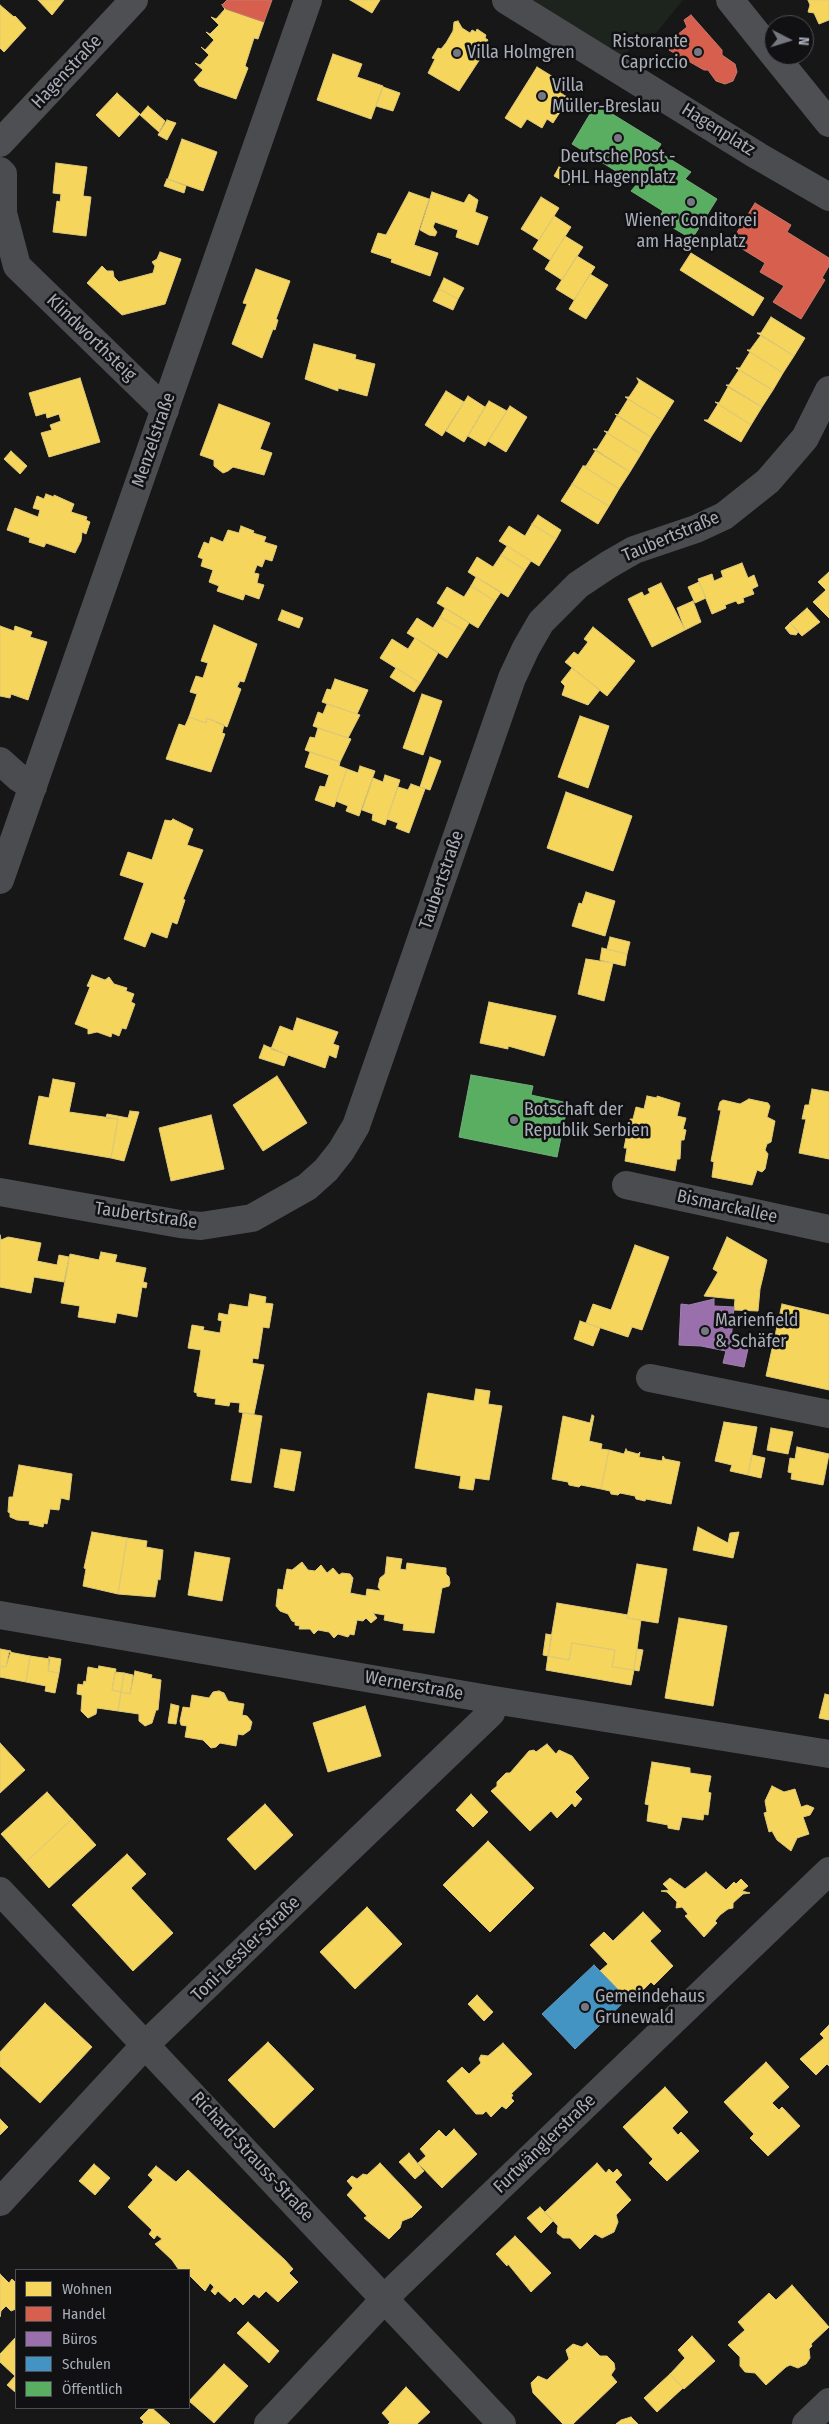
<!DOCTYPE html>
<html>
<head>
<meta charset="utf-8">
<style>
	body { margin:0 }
	#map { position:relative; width:829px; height:2424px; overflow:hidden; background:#171717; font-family:"Fira Sans Condensed",sans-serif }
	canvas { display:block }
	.legend { position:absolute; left:15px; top:2269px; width:175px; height:140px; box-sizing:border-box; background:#111113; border:1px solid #4d4f55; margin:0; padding:6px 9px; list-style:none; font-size:15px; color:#a8adb8 }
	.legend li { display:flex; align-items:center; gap:10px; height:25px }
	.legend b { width:25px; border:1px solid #4d4f55 }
	.north { position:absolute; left:764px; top:15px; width:50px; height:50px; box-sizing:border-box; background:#111113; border:1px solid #4d4f55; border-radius:50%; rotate:95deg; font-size:14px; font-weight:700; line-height:20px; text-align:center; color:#a8adb8 }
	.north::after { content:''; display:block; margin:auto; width:18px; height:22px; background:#757880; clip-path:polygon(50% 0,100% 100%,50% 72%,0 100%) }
</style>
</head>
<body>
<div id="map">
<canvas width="829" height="2424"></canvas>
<ul class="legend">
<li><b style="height:14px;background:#f6d55c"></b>Wohnen</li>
<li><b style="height:14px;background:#d6604d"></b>Handel</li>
<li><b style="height:14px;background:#9970ab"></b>Büros</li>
<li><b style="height:14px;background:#4393c3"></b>Schulen</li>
<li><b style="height:14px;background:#5aae61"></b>Öffentlich</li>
</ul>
<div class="north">N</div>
</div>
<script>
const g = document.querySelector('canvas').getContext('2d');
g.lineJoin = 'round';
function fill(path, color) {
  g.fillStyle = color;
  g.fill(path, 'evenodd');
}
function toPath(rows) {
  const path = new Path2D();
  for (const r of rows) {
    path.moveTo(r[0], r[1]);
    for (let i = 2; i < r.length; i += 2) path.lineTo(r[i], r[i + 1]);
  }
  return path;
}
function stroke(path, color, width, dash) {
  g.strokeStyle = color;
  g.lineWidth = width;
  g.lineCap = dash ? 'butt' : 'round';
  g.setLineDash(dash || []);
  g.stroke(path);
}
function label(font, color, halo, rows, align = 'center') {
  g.font = font + ' "Fira Sans Condensed",sans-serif';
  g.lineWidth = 5;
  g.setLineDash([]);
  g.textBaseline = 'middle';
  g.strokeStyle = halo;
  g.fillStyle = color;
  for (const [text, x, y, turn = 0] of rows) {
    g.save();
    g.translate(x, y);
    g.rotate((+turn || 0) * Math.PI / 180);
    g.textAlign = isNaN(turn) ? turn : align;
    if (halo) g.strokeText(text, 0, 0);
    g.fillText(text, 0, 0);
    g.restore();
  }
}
fill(toPath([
	[532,0,683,0,656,33,641,34,623,58]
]), '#1d241e');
const homes = toPath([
	[38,0,64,0,52,15,38,0],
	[350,0,380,0,372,13,350,0],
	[808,0,829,0,829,20,819,24,814,13,808,12,810,5,808,0],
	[0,5,14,17,15,16,26,28,4,52,0,48,0,5],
	[222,5,226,9,264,22,258,39,254,38,245,66,248,68,236,99,199,86,194,80,203,70,195,63,200,65,209,55,201,47,205,50,214,40,206,32,210,34,219,25,211,17,216,19,225,9,222,5],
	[458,21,462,28,470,33,472,30,476,32,477,29,486,35,485,38,488,40,477,58,480,59,459,91,428,73,435,59,432,58,438,48,441,49,446,43,453,31,454,22,458,21],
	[333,54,362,64,357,77,383,86,371,119,317,100,333,54],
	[537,67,568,86,562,94,569,98,553,123,547,119,542,128,527,119,521,128,505,118,537,67],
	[383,87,400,93,393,111,376,106,383,87],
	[117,93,140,114,119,137,96,115,117,93],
	[148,106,165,121,159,132,140,115,148,106],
	[167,120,176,123,167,140,158,135,167,120],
	[182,139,217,152,203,191,168,179,182,139],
	[56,163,87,167,83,196,91,197,86,236,53,232,57,201,60,202,61,194,53,193,56,163],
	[559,167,575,176,570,185,554,176,559,167],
	[167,179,186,186,184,193,164,186,167,179],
	[409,192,429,199,414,245,438,253,430,276,391,262,392,259,371,252,378,233,386,235,409,192],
	[432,192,464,203,469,194,478,200,475,212,488,217,478,245,456,237,458,230,435,222,433,227,437,232,435,236,429,235,420,230,432,192],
	[541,197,559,208,539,240,521,229,541,197],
	[554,216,571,227,550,260,533,249,554,216],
	[565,236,583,247,562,280,545,269,565,236],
	[160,252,181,259,165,304,122,315,87,283,102,266,107,271,113,271,114,277,119,282,153,273,155,266,152,262,157,259,160,252],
	[691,253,764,298,753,316,680,270,691,253],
	[577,256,595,267,574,300,556,289,577,256],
	[256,269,290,281,276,319,278,320,275,330,273,329,262,358,232,344,247,304,243,303,256,269],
	[590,274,608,285,586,319,569,309,590,274],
	[444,278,464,288,458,299,439,289,444,278],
	[439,289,458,299,453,310,433,301,439,289],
	[771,317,805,338,794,356,757,333,761,333,771,317],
	[761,335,794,356,783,373,747,350,750,350,761,335],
	[314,344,356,355,355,359,375,364,367,396,338,388,338,391,305,379,314,344],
	[750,352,783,373,773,390,736,368,740,368,750,352],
	[739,370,773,390,762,407,726,385,729,385,739,370],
	[80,378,100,442,49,457,41,433,52,430,50,425,61,421,59,414,47,418,46,413,36,416,29,393,80,378],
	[637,378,674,401,662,420,625,397,629,397,639,382,637,378],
	[728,387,762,407,751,425,715,402,719,403,728,387],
	[446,391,464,402,442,436,425,425,446,391],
	[468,396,485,407,464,442,446,431,468,396],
	[628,399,662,420,651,437,615,414,618,415,628,399],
	[489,401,507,411,485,446,468,436,489,401],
	[219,404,270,423,260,449,272,453,264,475,233,467,228,471,223,473,214,466,214,460,200,455,219,404],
	[718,404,751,425,741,442,704,420,708,420,718,404],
	[510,406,527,417,506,452,488,441,510,406],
	[617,416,651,437,641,454,604,431,608,432,617,416],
	[607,433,641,454,630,472,593,449,597,449,607,433],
	[596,450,630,472,619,489,583,466,586,466,596,450],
	[11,451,27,466,20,474,4,459,11,451],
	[583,466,619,489,609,506,572,484,583,466],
	[572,484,609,506,598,524,561,501,572,484],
	[46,494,54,497,54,495,74,504,71,512,87,517,86,520,90,522,86,534,82,532,81,541,75,553,46,543,44,547,29,542,30,538,7,530,15,508,38,517,40,510,33,508,37,496,44,499,46,494],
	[538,515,561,530,556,539,532,524,538,515],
	[532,524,556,539,539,566,499,541,509,526,525,536,532,524],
	[241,526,254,531,253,533,266,537,264,542,277,546,272,561,265,559,262,567,257,565,254,573,259,574,257,583,264,585,259,599,245,594,243,600,217,591,219,586,209,582,213,570,201,566,203,559,198,557,204,542,209,544,211,537,223,542,228,530,239,533,241,526],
	[507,546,531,561,525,570,501,555,507,546],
	[501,555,525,570,508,597,468,572,477,557,493,567,501,555],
	[742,563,748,578,754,575,758,586,752,589,754,594,743,598,744,602,738,604,736,601,725,605,726,608,712,614,698,579,712,574,714,581,723,577,721,571,742,563],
	[829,572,829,618,813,602,826,590,818,582,829,572],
	[476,577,501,592,495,601,471,586,476,577],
	[699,582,706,598,695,603,688,587,699,582],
	[661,583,685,630,652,647,628,599,642,592,644,596,650,593,648,589,661,583],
	[471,586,495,601,478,628,437,603,447,587,464,597,471,586],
	[693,601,701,622,685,630,677,608,693,601],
	[445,608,469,623,464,631,440,617,445,608],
	[807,608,820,622,802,636,790,623,807,608],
	[282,610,303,618,299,628,278,620,282,610],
	[440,617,464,631,447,658,407,633,417,618,433,628,440,617],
	[790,623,798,632,796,635,790,634,785,628,790,623],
	[214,625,257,644,244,682,240,681,237,687,241,689,227,727,207,718,206,723,189,717,197,694,190,692,196,676,203,678,208,663,201,661,214,625],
	[0,626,14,631,15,626,32,632,30,637,47,642,28,700,11,694,10,698,0,696,0,626],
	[593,627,635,661,607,696,565,662,574,652,578,655,588,642,584,639,593,627],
	[415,638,438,653,420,683,380,658,392,639,408,649,415,638],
	[396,668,420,683,414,692,390,677,396,668],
	[572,668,600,690,588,705,562,695,565,686,561,682,572,668],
	[335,679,368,690,357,714,322,702,327,689,331,690,335,679],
	[422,694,442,701,423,755,403,748,422,694],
	[327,704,360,715,348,738,313,726,318,712,323,714,327,704],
	[580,716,609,726,588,788,558,777,580,716],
	[189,717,206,723,207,718,224,725,222,733,225,734,211,772,166,759,179,724,185,726,189,717],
	[318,728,351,739,340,762,305,750,310,737,315,738,318,728],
	[310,752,340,762,339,766,347,769,334,807,315,800,320,786,325,787,329,775,305,767,310,752],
	[430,757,441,761,430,790,420,787,430,757],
	[360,766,375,771,359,816,346,811,348,806,336,801,347,769,358,773,360,766],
	[385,775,400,780,385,825,372,820,373,814,362,810,373,778,383,782,385,775],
	[411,784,425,789,409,833,396,828,398,823,387,819,398,787,408,790,411,784],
	[566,792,632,816,613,871,547,848,566,792],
	[173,819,193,829,187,845,203,850,183,899,185,900,177,924,172,922,167,938,151,932,145,947,124,939,144,883,120,875,128,852,152,860,165,820,171,821,173,819],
	[586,892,615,901,605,936,572,926,579,903,582,904,586,892],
	[610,937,630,942,627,954,607,949,610,937],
	[602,948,627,954,625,966,600,960,602,948],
	[586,959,613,963,604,1001,578,994,586,959],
	[92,975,105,980,109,977,114,984,127,988,126,991,134,994,131,1002,135,1004,126,1029,122,1028,119,1036,112,1033,111,1037,97,1032,88,1034,88,1029,75,1024,90,987,87,986,92,975],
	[489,1002,556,1016,544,1056,508,1046,508,1049,480,1043,489,1002],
	[297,1018,338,1032,333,1044,339,1046,336,1058,329,1055,325,1068,271,1049,280,1026,293,1031,297,1018],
	[264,1045,288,1055,284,1066,259,1058,264,1045],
	[277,1076,307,1123,263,1151,233,1105,277,1076],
	[53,1079,75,1083,69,1112,118,1119,111,1158,29,1144,39,1096,49,1098,53,1079],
	[812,1089,829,1092,829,1159,799,1153,806,1119,802,1119,805,1105,809,1105,812,1089],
	[647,1096,657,1098,657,1096,680,1103,677,1116,686,1118,683,1129,686,1130,684,1140,681,1140,680,1159,677,1159,675,1171,625,1161,627,1148,624,1148,626,1138,629,1138,630,1119,633,1119,636,1107,644,1109,647,1096],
	[749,1099,768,1103,770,1106,767,1117,775,1121,771,1142,767,1144,765,1150,768,1154,765,1169,762,1172,757,1170,752,1185,712,1177,714,1162,711,1161,721,1110,718,1110,720,1102,723,1100,740,1104,749,1099],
	[130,1111,139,1112,124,1161,111,1158,118,1119,106,1118,107,1114,128,1118,130,1111],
	[211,1115,224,1169,171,1181,159,1128,211,1115],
	[0,1235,1,1240,8,1237,41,1243,37,1261,57,1265,59,1255,69,1257,64,1282,34,1277,31,1293,0,1287,0,1235],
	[727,1237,767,1260,760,1289,758,1311,734,1310,735,1299,704,1296,718,1272,713,1269,727,1237],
	[635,1245,669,1257,642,1330,632,1327,628,1337,586,1323,593,1304,611,1310,635,1245],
	[101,1252,117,1255,115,1262,146,1268,143,1282,147,1283,146,1288,142,1287,137,1317,117,1313,115,1323,78,1317,80,1306,61,1303,70,1254,99,1260,101,1252],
	[250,1294,266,1297,265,1303,273,1304,269,1328,263,1327,258,1359,253,1358,252,1363,264,1365,254,1414,239,1412,240,1403,230,1402,229,1406,215,1404,216,1399,197,1396,197,1393,194,1392,201,1350,188,1348,192,1325,204,1327,203,1330,220,1333,222,1321,218,1320,219,1313,228,1315,230,1304,248,1307,250,1294],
	[782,1304,829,1315,829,1390,766,1376,782,1304],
	[580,1321,600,1328,593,1346,574,1339,580,1321],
	[476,1389,490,1391,488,1404,502,1406,489,1480,475,1478,473,1490,459,1488,461,1476,415,1468,428,1393,474,1401,476,1389],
	[243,1413,262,1416,251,1483,231,1480,243,1413],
	[592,1415,594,1416,589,1441,602,1444,601,1449,609,1450,601,1489,581,1485,579,1487,569,1485,568,1482,552,1479,563,1416,590,1423,592,1415],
	[724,1422,757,1427,748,1475,730,1471,732,1465,715,1461,724,1422],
	[771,1428,793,1432,788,1454,767,1450,771,1428],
	[797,1447,829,1454,823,1485,791,1479,792,1473,788,1472,790,1458,795,1459,797,1447],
	[281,1449,301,1452,294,1491,274,1487,281,1449],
	[626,1449,627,1451,638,1454,640,1452,639,1457,662,1461,663,1456,665,1459,680,1462,671,1504,646,1499,645,1501,636,1499,635,1496,620,1493,618,1495,611,1494,610,1491,601,1489,609,1450,624,1454,626,1449],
	[752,1455,765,1458,761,1478,748,1475,752,1455],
	[19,1465,72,1474,69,1500,61,1498,59,1510,50,1509,47,1524,44,1523,43,1527,29,1524,30,1521,17,1520,10,1517,10,1513,8,1512,9,1497,13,1497,19,1465],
	[698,1527,728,1543,730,1533,739,1532,733,1558,693,1550,698,1527],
	[92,1532,127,1538,118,1594,83,1586,86,1569,84,1568,92,1532],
	[127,1538,147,1541,146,1547,163,1550,160,1580,158,1579,155,1597,118,1594,127,1538],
	[195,1552,230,1558,222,1601,188,1595,195,1552],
	[387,1557,402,1559,400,1569,406,1570,407,1563,446,1568,446,1574,449,1577,450,1583,449,1586,442,1588,434,1633,403,1630,404,1624,384,1620,385,1615,373,1613,377,1618,371,1623,366,1618,363,1621,357,1620,354,1635,350,1634,348,1637,338,1634,334,1638,329,1632,318,1630,314,1634,310,1629,299,1629,300,1626,295,1625,295,1622,292,1621,288,1614,280,1611,276,1606,278,1589,283,1590,287,1569,292,1570,302,1562,308,1570,315,1571,321,1565,327,1573,333,1568,339,1575,342,1573,350,1574,353,1578,350,1593,366,1596,367,1589,381,1591,378,1587,380,1578,385,1574,387,1557],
	[637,1564,667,1569,658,1623,627,1618,637,1564],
	[557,1603,628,1615,627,1618,641,1620,634,1670,612,1667,615,1650,572,1643,569,1660,548,1656,557,1603],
	[679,1618,727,1626,713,1706,665,1698,679,1618],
	[546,1634,552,1635,548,1656,543,1655,546,1634],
	[572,1643,615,1650,612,1667,634,1670,631,1685,546,1670,548,1656,569,1660,572,1643],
	[0,1649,11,1651,6,1667,0,1666,0,1649],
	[637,1649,643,1650,639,1671,634,1670,637,1649],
	[9,1652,30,1656,26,1682,0,1677,0,1666,6,1667,9,1652],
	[30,1656,50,1659,48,1671,59,1673,55,1693,45,1691,46,1686,26,1682,30,1656],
	[49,1657,61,1659,59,1673,48,1671,49,1657],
	[99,1666,116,1669,112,1690,121,1692,118,1711,97,1708,96,1714,88,1718,81,1711,82,1698,82,1695,77,1694,78,1684,83,1685,84,1681,86,1682,88,1667,98,1669,99,1666],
	[135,1671,152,1675,151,1678,161,1680,158,1710,156,1710,152,1723,145,1726,139,1721,139,1714,118,1711,121,1692,130,1694,135,1671],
	[115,1672,124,1673,121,1692,112,1690,115,1672],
	[124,1673,133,1675,130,1694,121,1692,124,1673],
	[219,1691,224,1693,228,1701,244,1704,242,1715,247,1716,252,1722,250,1730,243,1735,238,1734,236,1746,220,1743,216,1747,211,1748,203,1740,185,1737,187,1726,181,1725,180,1721,183,1707,190,1708,192,1695,209,1698,213,1692,219,1691],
	[825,1694,829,1695,829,1720,819,1718,825,1694],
	[171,1704,179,1706,176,1724,168,1723,171,1704],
	[365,1706,381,1756,328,1772,313,1723,365,1706],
	[0,1743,25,1770,0,1793,0,1743],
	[547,1744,556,1754,559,1750,572,1756,589,1778,575,1792,582,1799,575,1807,572,1803,557,1818,551,1811,530,1831,491,1791,497,1786,497,1782,506,1773,510,1773,529,1751,534,1750,536,1752,547,1744],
	[652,1762,690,1768,690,1773,711,1776,708,1792,711,1793,708,1815,704,1814,703,1820,682,1817,679,1830,668,1828,668,1825,647,1821,649,1805,645,1804,652,1762],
	[772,1786,784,1792,795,1789,801,1807,807,1805,814,1808,810,1815,803,1817,809,1834,797,1838,791,1851,777,1840,772,1831,769,1832,764,1813,767,1812,765,1801,772,1786],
	[47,1792,72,1819,26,1862,1,1834,47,1792],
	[471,1794,488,1812,473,1827,456,1810,471,1794],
	[265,1804,293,1835,255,1870,227,1839,265,1804],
	[72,1819,96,1845,49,1888,26,1862,72,1819],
	[488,1841,534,1888,490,1932,443,1885,488,1841],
	[127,1854,146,1874,131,1888,173,1933,133,1971,72,1905,127,1854],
	[706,1872,726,1890,734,1882,736,1884,741,1879,748,1886,742,1891,750,1893,743,1894,733,1903,733,1908,728,1909,720,1915,715,1921,717,1923,704,1937,685,1916,688,1914,682,1907,676,1908,677,1902,667,1892,661,1891,669,1890,663,1884,670,1878,685,1889,706,1872],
	[367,1907,402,1944,355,1989,320,1952,367,1907],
	[643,1912,661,1931,650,1941,673,1966,654,1985,651,1982,638,1995,633,1990,625,1997,600,1971,608,1964,590,1945,604,1932,613,1941,643,1912],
	[477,1995,493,2012,484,2021,468,2004,477,1995],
	[45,2003,92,2047,40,2103,0,2066,0,2052,45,2003],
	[829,2025,829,2066,827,2064,816,2075,800,2059,824,2038,820,2034,829,2025],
	[268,2042,314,2089,274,2128,228,2080,268,2042],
	[503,2043,532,2074,511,2094,513,2095,511,2098,514,2101,506,2109,502,2106,491,2117,486,2111,483,2114,476,2114,447,2081,462,2067,469,2074,481,2063,479,2059,481,2055,488,2056,503,2043],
	[766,2062,789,2087,772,2103,779,2110,782,2107,800,2126,768,2156,750,2138,754,2134,724,2102,766,2062],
	[665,2087,688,2112,672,2128,678,2135,681,2132,699,2151,667,2181,649,2163,653,2159,623,2127,665,2087],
	[0,2119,8,2127,0,2135,0,2119],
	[454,2129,477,2154,442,2188,418,2163,426,2156,420,2149,439,2130,446,2137,454,2129],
	[409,2153,424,2171,415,2179,399,2162,409,2153],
	[380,2163,422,2207,412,2217,402,2221,400,2228,389,2239,364,2218,367,2216,347,2195,353,2188,347,2181,352,2176,357,2179,363,2174,367,2175,380,2163],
	[597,2163,606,2173,609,2169,613,2173,617,2169,622,2175,615,2182,631,2200,616,2215,618,2222,614,2232,602,2238,595,2234,580,2249,570,2238,563,2238,557,2233,558,2226,545,2212,597,2163],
	[94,2164,110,2178,95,2195,79,2181,94,2164],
	[156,2166,176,2182,188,2170,285,2260,293,2269,289,2273,298,2282,278,2302,266,2291,259,2298,254,2294,243,2305,235,2297,230,2302,218,2291,215,2295,211,2291,214,2287,210,2283,205,2291,189,2275,189,2270,179,2270,172,2260,155,2244,162,2239,157,2235,154,2239,149,2234,152,2230,128,2207,153,2180,148,2175,156,2166],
	[540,2207,553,2221,541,2233,527,2218,540,2207],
	[515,2236,551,2273,531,2292,508,2264,507,2266,496,2254,515,2236],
	[0,2274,9,2283,12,2279,16,2283,16,2309,11,2311,6,2306,1,2311,0,2317,0,2274],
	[792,2285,829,2327,811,2344,812,2346,809,2349,810,2358,806,2364,798,2368,790,2365,786,2367,766,2385,755,2373,745,2372,740,2366,740,2357,728,2345,745,2330,738,2322,769,2293,776,2300,792,2285],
	[248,2322,279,2351,269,2363,237,2333,248,2322],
	[692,2336,715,2361,684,2389,670,2374,685,2358,678,2350,692,2336],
	[16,2337,16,2391,15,2392,7,2385,15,2376,0,2362,0,2354,16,2337],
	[587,2343,600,2356,607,2356,614,2363,615,2369,611,2375,617,2382,573,2424,563,2424,533,2393,531,2383,538,2376,547,2380,569,2359,566,2350,573,2344,582,2347,587,2343],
	[224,2364,248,2386,214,2423,189,2401,224,2364],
	[670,2374,683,2388,657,2412,644,2398,670,2374],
	[406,2387,430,2412,417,2424,388,2424,390,2422,382,2413,406,2387],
	[150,2408,152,2408,170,2424,142,2424,144,2422,140,2418,150,2408],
	[631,2417,638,2424,616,2424,621,2420,631,2417]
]);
fill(homes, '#f6d55c');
stroke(homes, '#dfc978', 1);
const shops = toPath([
	[227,0,272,0,264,22,226,9,222,5,227,0],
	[691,15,722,50,722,55,735,64,737,72,733,81,725,84,716,81,708,70,704,70,669,50,677,35,687,27,684,20,691,15],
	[755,203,791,225,787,232,829,258,829,266,822,278,825,280,801,319,773,302,784,286,760,272,765,263,731,242,755,203]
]);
fill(shops, '#d6604d');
stroke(shops, '#c8776d', 1);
const offices = toPath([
	[714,1299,714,1306,734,1307,731,1341,749,1344,744,1367,723,1363,726,1351,701,1346,679,1345,681,1304,689,1305,714,1299]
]);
fill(offices, '#9970ab');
stroke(offices, '#9e82af', 1);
const schools = toPath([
	[594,1965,627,1999,575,2049,542,2014,594,1965]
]);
fill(schools, '#4393c3');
stroke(schools, '#619bc0', 1);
const public = toPath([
	[596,104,661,144,657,151,691,172,685,179,717,199,692,239,658,219,663,211,631,191,637,184,572,144,596,104],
	[471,1075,533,1086,531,1095,568,1103,557,1157,459,1137,471,1075]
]);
fill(public, '#5aae61');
stroke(public, '#71ae7b', 1);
stroke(toPath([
	[506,0,758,156,829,197],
	[0,171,3,174,3,213,17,266,165,410],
	[0,761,19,778,33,787],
	[0,880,308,0],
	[626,1185,829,1229],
	[0,1192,180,1224,201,1226,252,1218,307,1187,326,1170,341,1151,356,1126,512,678,526,648,541,622,578,585,608,565,634,550,696,529,724,516,768,481,805,438,829,390],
	[650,1378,829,1414],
	[0,1615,494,1700,829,1754],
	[0,1891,502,2424],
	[0,2202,146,2044,491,1713,494,1700],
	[268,2424,396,2287,829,1871],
	[806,2424,829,2402]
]), '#4b4c50', 28);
stroke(toPath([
	[730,0,774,55],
	[774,55,829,123],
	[0,143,134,0]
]), '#4d4f52', 28);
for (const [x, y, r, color] of [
	[698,52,5,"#757880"],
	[457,53,5,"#757880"],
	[542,96,5,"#757880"],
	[618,138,5,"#757880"],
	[691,202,5,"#757880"],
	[514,1120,5,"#757880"],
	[705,1331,5,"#757880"],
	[585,2007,5,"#757880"]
]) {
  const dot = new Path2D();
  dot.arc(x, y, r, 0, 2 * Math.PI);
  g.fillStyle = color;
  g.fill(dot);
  stroke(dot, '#111113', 2);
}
label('18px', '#a8adb8', '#111113', [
	["Ristorante",688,42,"right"],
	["Capriccio",688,63,"right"],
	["Villa Holmgren",467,53],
	["Villa",552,86],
	["Müller-Breslau",552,107],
	["Deutsche Post -",618,157,"center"],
	["DHL Hagenplatz",618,178,"center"],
	["Wiener Conditorei",691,221,"center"],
	["am Hagenplatz",691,242,"center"],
	["Botschaft der",524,1110],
	["Republik Serbien",524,1131],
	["Marienfield",715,1321],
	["& Schäfer",715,1342],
	["Gemeindehaus",595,1997],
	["Grunewald",595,2018]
], 'left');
label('18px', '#a8adb8', '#111113', [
	["Hagenstraße",67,72,-47],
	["Hagenplatz",718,130,32],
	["Klindworthsteig",91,338,44],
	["Menzelstraße",154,440,-71],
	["Taubertstraße",671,537,-23],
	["Taubertstraße",442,880,-71],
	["Bismarckallee",727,1207,12],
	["Taubertstraße",146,1216,8],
	["Wernerstraße",414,1686,10],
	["Toni-Lessler-Straße",246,1949,-44],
	["Furtwänglerstraße",545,2144,-44],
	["Richard-Strauss-Straße",252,2157,47]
]);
</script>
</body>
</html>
